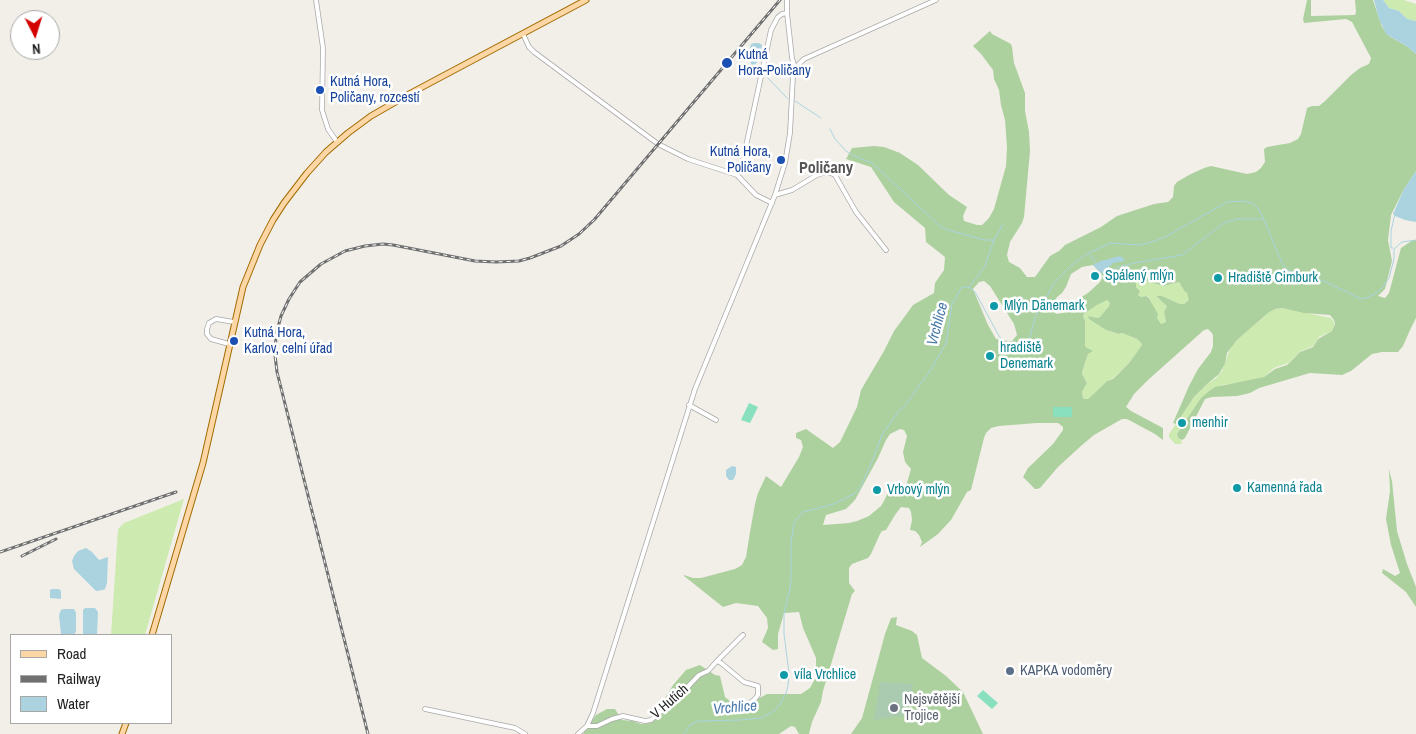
<!DOCTYPE html>
<html>
<head>
<meta charset="utf-8">
<style>
	body { margin:0 }
	#map { position:relative; width:1416px; height:734px; overflow:hidden; background:#f2efe9; font-family:"Archivo Narrow",sans-serif }
	canvas { display:block }
	.legend { position:absolute; left:10px; top:634px; width:162px; height:90px; box-sizing:border-box; background:#fff; border:1px solid #a7a7a7; margin:0; padding:6px 9px; list-style:none; font-size:15px; color:#222 }
	.legend li { display:flex; align-items:center; gap:10px; height:25px }
	.legend b { width:25px; border:1px solid #a7a7a7 }
	.north { position:absolute; left:10px; top:10px; width:50px; height:50px; box-sizing:border-box; background:#fff; border:1px solid #a7a7a7; border-radius:50%; rotate:175deg; font-size:14px; font-weight:700; line-height:20px; text-align:center; color:#222 }
	.north::after { content:''; display:block; margin:auto; width:18px; height:22px; background:#d40000; clip-path:polygon(50% 0,100% 100%,50% 72%,0 100%) }
</style>
</head>
<body>
<div id="map">
<canvas width="1416" height="734"></canvas>
<ul class="legend">
<li><b style="height:6px;background:#fcd6a4"></b>Road</li>
<li><b style="height:6px;background:#707070"></b>Railway</li>
<li><b style="height:14px;background:#aad3df"></b>Water</li>
</ul>
<div class="north">N</div>
</div>
<script>
const g = document.querySelector('canvas').getContext('2d');
g.lineJoin = 'round';
function fill(path, color) {
  g.fillStyle = color;
  g.fill(path, 'evenodd');
}
function toPath(rows) {
  const path = new Path2D();
  for (const r of rows) {
    path.moveTo(r[0], r[1]);
    for (let i = 2; i < r.length; i += 2) path.lineTo(r[i], r[i + 1]);
  }
  return path;
}
function stroke(path, color, width, dash) {
  g.strokeStyle = color;
  g.lineWidth = width;
  g.lineCap = dash ? 'butt' : 'round';
  g.setLineDash(dash || []);
  g.stroke(path);
}
function label(font, color, halo, rows, align = 'center') {
  g.font = font + ' "Archivo Narrow",sans-serif';
  g.lineWidth = 5;
  g.setLineDash([]);
  g.textBaseline = 'middle';
  g.strokeStyle = halo;
  g.fillStyle = color;
  for (const [text, x, y, turn = 0] of rows) {
    g.save();
    g.translate(x, y);
    g.rotate((+turn || 0) * Math.PI / 180);
    g.textAlign = isNaN(turn) ? turn : align;
    if (halo) g.strokeText(text, 0, 0);
    g.fillText(text, 0, 0);
    g.restore();
  }
}
fill(toPath([
	[1383,0,1404,0,1416,4,1416,21,1407,19,1399,11,1389,8],
	[1138,279,1164,286,1179,282,1185,292,1189,295,1189,300,1184,304,1180,304,1162,296,1156,297,1166,303,1167,306,1164,312,1166,322,1161,324,1157,318,1149,297,1146,296,1141,297,1138,295,1140,290,1136,287,1136,282],
	[1107,300,1110,303,1109,306,1100,317,1097,318,1088,316,1106,330,1119,334,1122,333,1137,339,1141,343,1142,345,1129,363,1112,379,1107,381,1107,383,1088,399,1085,399,1083,398,1082,392,1087,383,1082,374,1083,369,1088,354,1091,351,1087,348,1085,346,1085,321,1083,316,1084,314,1100,303],
	[1282,308,1331,318,1334,322,1334,326,1332,331,1319,337,1313,346,1301,351,1288,363,1274,368,1264,377,1250,381,1222,385,1209,391,1201,398,1196,405,1177,434,1177,437,1182,441,1181,444,1175,444,1169,437,1169,434,1194,397,1206,385,1216,378,1222,371,1230,349,1237,340,1268,313,1275,309],
	[184,499,145,635,111,635,118,529,124,523]
]), '#cdebb0');
fill(toPath([
	[1307,0,1311,0,1311,16,1355,15,1356,12,1355,0,1373,0,1382,27,1389,36,1408,47,1416,54,1416,171,1404,189,1391,215,1388,240,1392,261,1385,289,1378,296,1385,298,1389,293,1401,248,1413,240,1416,240,1416,318,1410,330,1403,346,1398,352,1382,352,1372,354,1351,371,1342,375,1310,373,1259,388,1250,393,1237,396,1212,397,1205,399,1185,438,1182,440,1178,438,1177,434,1196,405,1201,398,1209,391,1215,387,1264,377,1275,369,1287,365,1300,352,1313,347,1318,339,1332,331,1335,324,1334,320,1330,315,1304,313,1282,308,1275,309,1268,313,1237,340,1227,353,1225,364,1219,374,1206,385,1194,397,1176,424,1173,423,1189,386,1198,369,1211,352,1213,346,1213,335,1211,332,1208,329,1204,330,1148,380,1134,394,1126,407,1131,411,1163,428,1163,440,1155,434,1127,419,1122,419,1094,435,1082,445,1058,467,1040,488,1037,489,1035,489,1023,477,1028,468,1053,444,1063,430,1063,427,1058,423,1037,423,999,426,991,428,986,433,984,438,971,490,967,492,951,520,938,534,920,547,922,542,919,535,915,531,910,530,912,520,911,512,909,508,901,507,895,515,886,530,882,531,880,534,871,554,868,558,852,564,849,568,849,583,855,591,852,594,823,691,821,702,812,722,809,734,799,734,795,727,791,726,779,734,583,734,596,715,607,709,615,709,622,720,633,721,641,724,650,723,673,685,686,670,700,665,715,675,720,676,725,697,742,711,750,703,767,694,801,694,810,688,816,677,816,658,803,628,799,612,784,613,778,634,778,649,773,650,762,642,768,628,767,618,758,606,736,603,723,607,684,576,684,575,693,578,701,578,735,569,742,565,746,557,750,532,755,504,758,493,766,476,781,487,799,457,803,447,801,440,796,438,796,433,806,429,833,448,840,442,857,407,861,390,884,351,894,331,913,305,934,293,935,283,944,270,945,257,926,242,925,228,894,202,871,167,846,159,852,148,874,146,884,147,900,153,918,165,949,195,967,207,963,216,964,221,977,225,982,225,989,218,994,209,1006,166,1007,147,1005,120,1001,105,999,90,994,79,993,70,981,54,973,46,990,31,992,34,1011,44,1012,47,1014,63,1025,93,1025,111,1029,132,1030,151,1024,217,1022,223,1010,242,1007,255,1009,262,1020,268,1027,277,1035,277,1050,256,1059,251,1065,245,1101,227,1117,216,1154,204,1168,202,1173,197,1174,186,1177,182,1189,175,1204,168,1211,166,1247,174,1256,172,1261,168,1265,162,1264,149,1267,147,1290,143,1298,139,1301,134,1307,108,1312,106,1319,106,1325,101,1351,75,1360,68,1369,64,1371,58,1352,22,1346,19,1304,23,1303,19],
	[1093,265,1103,276,1100,282,1088,293,1077,300,1066,312,1057,314,1053,312,1053,305,1057,297,1062,293,1066,287,1071,274,1082,267],
	[1138,279,1164,286,1179,282,1185,292,1187,293,1189,300,1184,304,1180,304,1162,296,1156,296,1167,306,1164,312,1166,322,1161,324,1157,318,1158,314,1151,302,1149,298,1146,296,1141,297,1138,295,1140,291,1136,287,1136,282],
	[984,281,990,286,1014,324,1017,335,1012,341,1008,341,996,339,988,325,973,289,979,282],
	[1107,300,1110,303,1109,306,1100,317,1097,318,1088,316,1089,319,1106,330,1119,334,1122,333,1137,339,1141,343,1142,345,1129,363,1113,379,1107,381,1099,389,1088,399,1085,399,1083,398,1082,392,1087,383,1082,374,1083,369,1088,354,1093,351,1087,348,1085,346,1085,321,1083,316,1084,314,1097,305],
	[900,429,904,430,907,436,903,452,905,462,911,469,906,486,891,485,885,499,881,506,869,516,857,521,849,523,823,525,826,515,846,509,855,500,878,458,886,440,890,434],
	[1389,469,1392,481,1397,531,1407,564,1416,587,1416,607,1406,592,1382,573,1383,569,1395,576,1400,573,1391,545,1386,519,1390,491],
	[897,617,896,625,912,631,917,635,922,658,946,676,963,692,983,734,851,734,862,718,885,634,891,618]
]), '#add19e');
fill(toPath([
	[880,682,913,684,907,715,874,720]
]), '#aacbaf');
fill(toPath([
	[749,403,758,407,750,423,741,420],
	[1053,407,1072,407,1072,417,1053,417],
	[983,690,998,703,992,709,977,696]
]), '#88e0be');
fill(toPath([
	[1374,0,1383,0,1389,8,1399,11,1407,19,1416,21,1416,54,1408,47,1386,34,1379,19],
	[754,43,759,43,762,45,760,58,754,66,751,64,749,51,751,44],
	[1416,171,1416,222,1405,220,1395,216,1393,214,1404,189],
	[1120,256,1124,259,1124,261,1113,263,1102,274,1093,265,1101,261],
	[732,466,736,467,736,474,733,480,729,480,726,476,726,470],
	[86,548,92,552,99,560,108,557,107,583,105,589,103,590,96,591,74,569,72,561,74,556,78,551],
	[52,589,59,589,61,591,61,599,50,598,50,590],
	[85,608,95,608,98,612,97,635,83,635,83,610],
	[63,609,74,609,76,613,76,631,74,635,61,634,59,615,61,610]
]), '#aad3df');
stroke(toPath([
	[756,65,760,70],
	[763,73,788,99],
	[795,101,821,118],
	[830,129,835,139,846,151,852,155,872,163,940,226,948,230,984,240,994,240,985,266,977,277],
	[994,240,1003,224],
	[1393,248,1391,248,1391,231,1395,214],
	[1089,254,1096,263],
	[1104,271,1106,273,1122,266,1135,263,1182,255,1224,223,1237,219,1263,219],
	[969,287,976,278],
	[684,734,690,725,698,721,740,720,762,718,774,711,780,704,786,693,788,686,789,673,784,634,784,613,790,589,791,580,791,543,794,522,803,512,834,504,854,494,860,488,871,464,882,435,898,412,905,406,931,369,941,352,946,343,952,304,962,287,969,287,975,292,999,336,1005,343,1014,346,1021,345,1029,340,1035,318,1054,283,1072,265,1088,253,1111,243,1138,245,1149,243,1165,237,1227,202,1242,201,1252,203,1258,208,1262,215,1282,263,1287,270,1324,281,1361,299,1369,297,1376,293,1382,288,1389,278,1394,259,1394,249,1402,242,1416,240]
]), '#aad3df', 1);
const minor = toPath([
	[316,0,323,48,322,110,328,129,337,142],
	[787,0,787,13],
	[523,34,529,47,534,52,658,144,688,159,737,175,756,195,772,203],
	[737,175,740,170,743,160,771,30,778,17,782,14,787,13,792,58,795,68],
	[775,195,792,190,817,175,826,172,831,173,835,175,856,212,886,250],
	[229,344,211,339,207,334,207,329,209,323,216,319,234,322],
	[689,405,716,420],
	[717,661,743,635],
	[425,709,515,728,525,734],
	[587,726,597,726,612,719,623,716,645,721,651,720,681,694,699,675,708,671,717,661,721,663,744,682,758,686,758,695,754,700,747,705,736,706],
	[578,734,587,726,593,713,695,389,775,195,785,163,790,133,793,75,795,68,804,59,936,0]
]);
const major = toPath([
	[152,635,203,463,243,287,260,245,273,220,284,203,307,173,326,152,348,133,371,116,411,93,586,0],
	[122,734,126,723]
]);
stroke(minor, '#a9a9a9', 5.5);
stroke(major, '#a06b00', 7);
stroke(minor, '#fff', 4);
stroke(major, '#fcd6a4', 5);
const rail = toPath([
	[0,552,176,492],
	[22,556,56,539],
	[368,734,277,372,275,355,276,335,281,316,289,299,300,282,321,264,345,251,365,246,383,244,393,245,475,261,496,262,519,261,530,258,561,246,579,234,594,220,780,0]
]);
stroke(rail, '#707070', 3);
stroke(rail, '#fff', 1, [4]);
for (const [x, y, r, color] of [
	[727,63,6,"#1a4fb4"],
	[320,90,5,"#1a4fb4"],
	[781,160,5,"#1a4fb4"],
	[1095,276,5,"#0f9aa8"],
	[1218,278,5,"#0f9aa8"],
	[994,306,5,"#0f9aa8"],
	[234,341,5,"#1a4fb4"],
	[990,356,5,"#0f9aa8"],
	[1182,423,5,"#0f9aa8"],
	[1237,488,5,"#0f9aa8"],
	[877,490,5,"#0f9aa8"],
	[1010,671,5,"#5c6f8a"],
	[784,675,5,"#0f9aa8"],
	[894,708,5,"#6b7280"]
]) {
  const dot = new Path2D();
  dot.arc(x, y, r, 0, 2 * Math.PI);
  g.fillStyle = color;
  g.fill(dot);
  stroke(dot, '#fff', 2);
}
label('14px', '#164399', '#fff', [
	["Kutná",738,55],
	["Hora-Poličany",738,71],
	["Kutná Hora,",330,82],
	["Poličany, rozcestí",330,98],
	["Kutná Hora,",771,152,"right"],
	["Poličany",771,168,"right"],
	["Kutná Hora,",244,333],
	["Karlov, celní úřad",244,349]
], 'left');
label('14px', '#0d838f', '#fff', [
	["Spálený mlýn",1105,276],
	["Hradiště Cimburk",1228,278],
	["Mlýn Dänemark",1004,306],
	["hradiště",1000,348],
	["Denemark",1000,364],
	["menhir",1192,423],
	["Kamenná řada",1247,488],
	["Vrbový mlýn",887,490],
	["víla Vrchlice",794,675]
], 'left');
label('14px', '#4e5e75', '#fff', [
	["KAPKA vodoměry",1020,671]
], 'left');
label('14px', '#5b616d', '#fff', [
	["Nejsvětější",904,700],
	["Trojice",904,716]
], 'left');
label('14px', '#222', '#fff', [
	["V Hutích",670,702,-41]
]);
label('italic 15px', '#4a7aab', '#fff', [
	["Vrchlice",938,324,-75],
	["Vrchlice",735,708,-5]
]);
label('bold 16px', '#555', '#fff', [
	["Poličany",826,169]
]);
</script>
</body>
</html>
